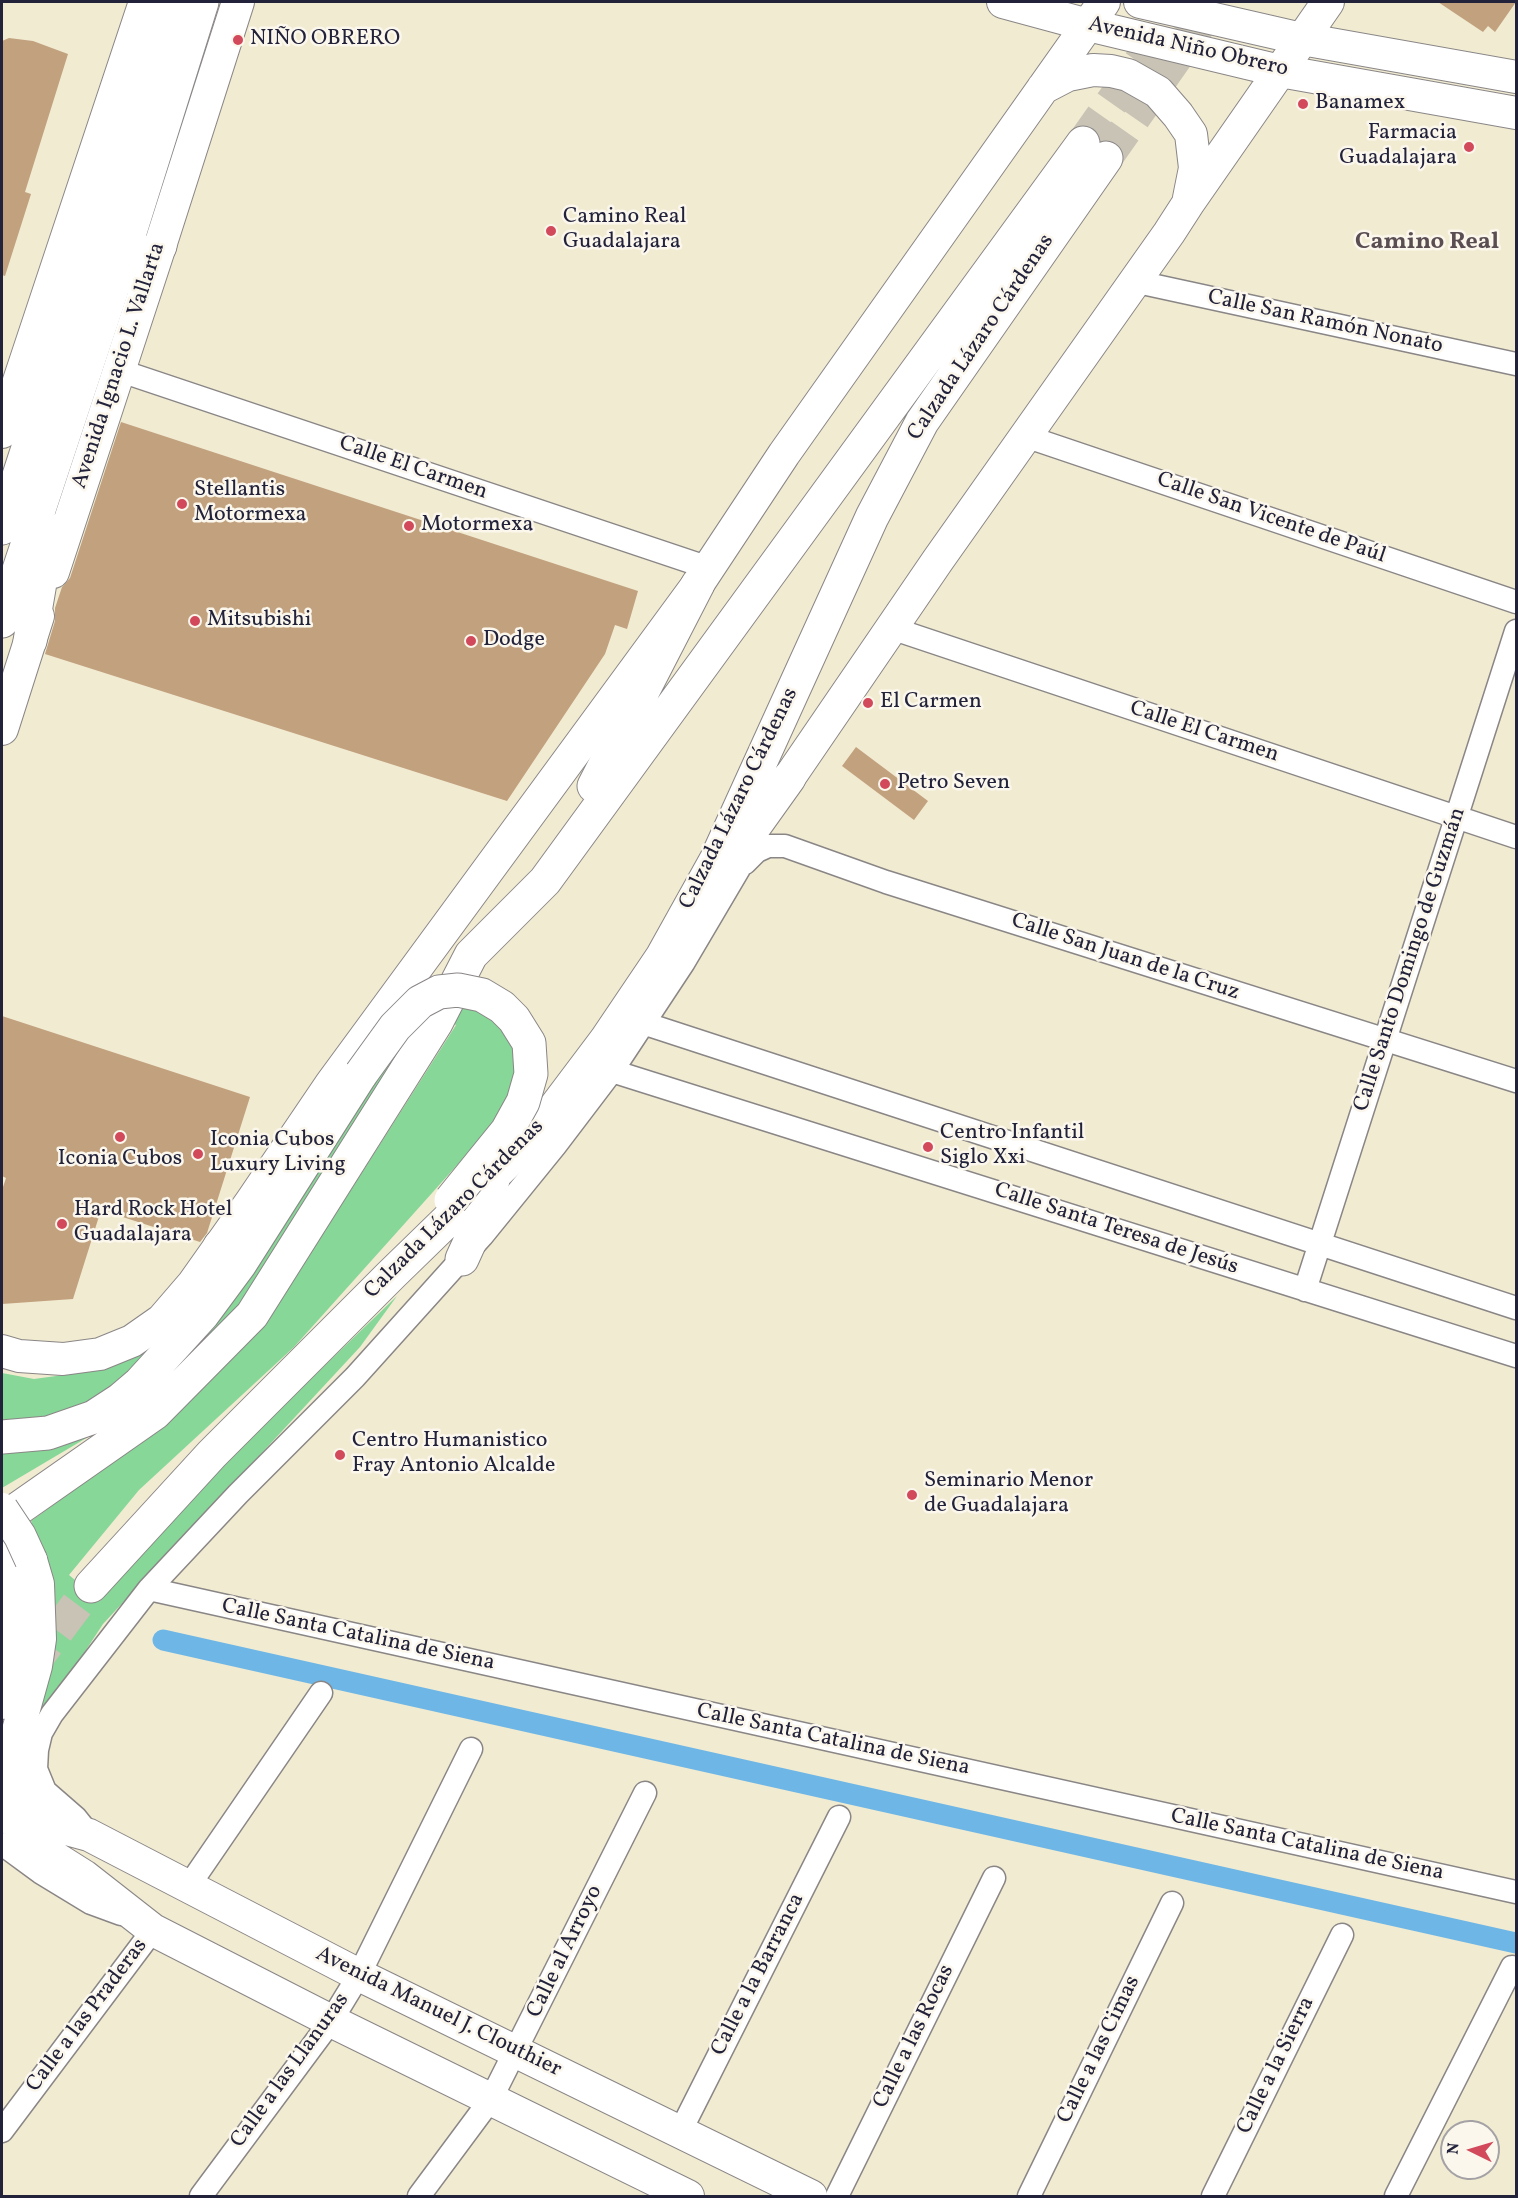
<!DOCTYPE html>
<html>
<head>
<meta charset="utf-8">
<style>
	body { margin:0 }
	#map { position:relative; width:1518px; height:2198px; overflow:hidden; background:#f1ebd2; font-family:Vollkorn,serif }
	canvas { display:block }
	.frame { position:absolute; inset:0; border:3px solid #22223b; pointer-events:none }
	.north { position:absolute; left:1440px; top:2120px; width:60px; height:60px; box-sizing:border-box; background:#fbf7ec; border:2px solid #a4a2a5; border-radius:50%; rotate:275deg; font-size:16px; font-weight:700; line-height:24px; text-align:center; color:#22223b }
	.north::after { content:''; display:block; margin:auto; width:21px; height:27px; background:#d1495b; clip-path:polygon(50% 0,100% 100%,50% 72%,0 100%) }
</style>
</head>
<body>
<div id="map">
<canvas width="1518" height="2198"></canvas>
<div class="frame"></div>
<div class="north">N</div>
</div>
<script>
const g = document.querySelector('canvas').getContext('2d');
g.lineJoin = 'round';
function fill(path, color) {
  g.fillStyle = color;
  g.fill(path, 'evenodd');
}
function toPath(rows) {
  const path = new Path2D();
  for (const r of rows) {
    path.moveTo(r[0], r[1]);
    for (let i = 2; i < r.length; i += 2) path.lineTo(r[i], r[i + 1]);
  }
  return path;
}
function stroke(path, color, width, dash) {
  g.strokeStyle = color;
  g.lineWidth = width;
  g.lineCap = dash ? 'butt' : 'round';
  g.setLineDash(dash || []);
  g.stroke(path);
}
function label(font, color, halo, rows, align = 'center') {
  g.font = font + ' Vollkorn,serif';
  g.lineWidth = 5;
  g.setLineDash([]);
  g.textBaseline = 'middle';
  g.strokeStyle = halo;
  g.fillStyle = color;
  for (const [text, x, y, turn = 0] of rows) {
    g.save();
    g.translate(x, y);
    g.rotate((+turn || 0) * Math.PI / 180);
    g.textAlign = isNaN(turn) ? turn : align;
    if (halo) g.strokeText(text, 0, 0);
    g.fillText(text, 0, 0);
    g.restore();
  }
}
fill(toPath([
	[423,1006,480,1006,511,1035,516,1058,517,1081,510,1106,294,1347,139,1490,69,1575,100,1601,172,1512,397,1296,360,1347,103,1624,23,1746,53,1661,56,1621,51,1575,31,1521,169,1421,266,1323,456,1025,428,1010,233,1314,147,1402,2,1488,2,1450,122,1405],
	[161,1337,129,1377,56,1420,2,1425,2,1373,34,1379,71,1374]
]), '#86d798');
stroke(toPath([
	[163,1640,1516,1943]
]), '#6eb6e6', 21);
fill(toPath([
	[1438,2,1516,2,1495,32,1488,26,1483,32],
	[9,38,33,41,68,54,25,192,31,194,5,276,2,275,2,41],
	[121,422,638,591,627,629,615,625,605,654,507,801,45,654,55,621,55,608,62,587,70,578],
	[856,747,928,801,914,820,842,766],
	[2,1016,250,1097,207,1233,200,1242,101,1210,73,1299,2,1304,2,1190,6,1178,2,1176]
]), '#c2a17e');
stroke(toPath([
	[1083,143,1182,2],
	[1106,158,1215,2],
	[28,1670,91,1586]
]), '#c8c3b4', 33, [33, 16]);
const street = toPath([
	[1133,281,1516,364],
	[118,370,709,568],
	[1025,436,1516,602],
	[891,628,1516,837],
	[745,863,757,851,768,846,785,846,886,882,1516,1081],
	[643,1023,1516,1308],
	[612,1071,1516,1356],
	[1305,1290,1516,631],
	[149,1589,1516,1892],
	[88,1833,76,1818,45,1791,36,1769,37,1750,41,1733,52,1714,149,1589,238,1494,355,1377,482,1236,555,1146,612,1071,684,962,753,845],
	[2,1844,40,1872,91,1903,121,1914],
	[188,1887,321,1693],
	[2,2131,153,1930],
	[680,2132,839,1817],
	[201,2196,331,2021,359,1975,471,1749],
	[419,2196,491,2099,645,1793],
	[837,2196,994,1878],
	[1029,2196,1172,1903],
	[1213,2196,1342,1935],
	[1396,2196,1512,1967]
]);
const secondary = toPath([
	[1003,2,1088,25,1280,71,1516,113],
	[1140,2,1302,39,1516,77],
	[1043,88,1068,75,1093,70,1111,71,1128,75,1158,92,1178,115,1191,134,1195,168,1189,198],
	[2,432,145,2],
	[53,572,160,246,238,2],
	[2,729,38,616],
	[789,778,938,560,1169,233,1189,202,1328,2],
	[2,1351,19,1356,63,1359,100,1354,132,1341,162,1320,193,1284,251,1202,331,1084,698,584,784,454,1104,2],
	[2,1552,15,1590,19,1616,18,1641,11,1679,2,1703],
	[31,1560,38,1584,40,1639,36,1666,14,1745,17,1784,29,1803,44,1816,67,1829,89,1835,359,1975,811,2196],
	[2,1804,18,1826,46,1852,84,1876,153,1930,331,2021,688,2196]
]);
const primary = toPath([
	[114,283,160,246],
	[2,528,173,2],
	[2,621,114,283,202,2],
	[30,641,49,530]
]);
const highway = toPath([
	[594,786,698,584],
	[734,855,789,778],
	[462,1259,482,1215,493,1180],
	[192,1304,220,1246],
	[2,1437,48,1433,94,1417,120,1400,140,1383,203,1314,240,1264,361,1074],
	[2,1520,155,1413,252,1315,436,1023,471,955,545,881,1083,143],
	[91,1586,212,1454,391,1275,533,1137,606,1040,662,957,716,860,872,517,922,422,1106,158]
]);
stroke(street, '#8a8686', 25);
stroke(secondary, '#8a8686', 34);
stroke(primary, '#8a8686', 35);
stroke(highway, '#8a8686', 35);
stroke(street, '#fff', 22);
stroke(secondary, '#fff', 32);
stroke(primary, '#fff', 33);
stroke(highway, '#fff', 33);
const secondaryBridge = toPath([
	[2,1509,20,1536,31,1560]
]);
const highwayBridge = toPath([
	[361,1074,395,1027,420,1002,439,992,458,990,482,995,502,1007,514,1019,529,1043,531,1074,523,1102,507,1131,451,1200]
]);
stroke(secondaryBridge, '#8a8686', 34, []);
stroke(highwayBridge, '#8a8686', 35, []);
stroke(secondaryBridge, '#fff', 32);
stroke(highwayBridge, '#fff', 33);
for (const [x, y, r, color] of [
	[238,40,6,"#d1495b"],
	[1303,104,6,"#d1495b"],
	[1469,147,6,"#d1495b"],
	[551,231,6,"#d1495b"],
	[182,504,6,"#d1495b"],
	[409,526,6,"#d1495b"],
	[195,621,6,"#d1495b"],
	[471,641,6,"#d1495b"],
	[868,703,6,"#d1495b"],
	[885,784,6,"#d1495b"],
	[120,1137,6,"#d1495b"],
	[928,1147,6,"#d1495b"],
	[198,1154,6,"#d1495b"],
	[62,1224,6,"#d1495b"],
	[340,1455,6,"#d1495b"],
	[912,1495,6,"#d1495b"]
]) {
  const dot = new Path2D();
  dot.arc(x, y, r, 0, 2 * Math.PI);
  g.fillStyle = color;
  g.fill(dot);
  stroke(dot, '#fbf7ec', 2);
}
label('22px', '#22223b', '#fbf7ec', [
	["NIÑO OBRERO",250,40],
	["Banamex",1315,104],
	["Farmacia",1457,134,"right"],
	["Guadalajara",1457,159,"right"],
	["Camino Real",563,218],
	["Guadalajara",563,243],
	["Stellantis",194,491],
	["Motormexa",194,516],
	["Motormexa",421,526],
	["Mitsubishi",207,621],
	["Dodge",483,641],
	["El Carmen",880,703],
	["Petro Seven",897,784],
	["Centro Infantil",940,1134],
	["Siglo Xxi",940,1159],
	["Iconia Cubos",210,1141],
	["Luxury Living",210,1166],
	["Iconia Cubos",120,1160,"center"],
	["Hard Rock Hotel",74,1211],
	["Guadalajara",74,1236],
	["Centro Humanistico",352,1442],
	["Fray Antonio Alcalde",352,1467],
	["Seminario Menor",924,1482],
	["de Guadalajara",924,1507]
], 'left');
label('22px', '#22223b', '#fbf7ec', [
	["Avenida Niño Obrero",1188,48,13],
	["Calle San Ramón Nonato",1325,323,12],
	["Calzada Lázaro Cárdenas",982,338,-56],
	["Avenida Ignacio L. Vallarta",120,366,-72],
	["Calle El Carmen",413,469,19],
	["Calle San Vicente de Paúl",1271,519,19],
	["Calle El Carmen",1204,733,18],
	["Calzada Lázaro Cárdenas",740,799,-64],
	["Calle San Juan de la Cruz",1125,958,18],
	["Calle Santo Domingo de Guzmán",1411,960,-72],
	["Calzada Lázaro Cárdenas",455,1210,-45],
	["Calle Santa Teresa de Jesús",1116,1230,18],
	["Calle Santa Catalina de Siena",358,1636,12],
	["Calle Santa Catalina de Siena",833,1741,12],
	["Calle Santa Catalina de Siena",1307,1846,12],
	["Calle al Arroyo",566,1952,-64],
	["Calle a la Barranca",759,1975,-63],
	["Avenida Manuel J. Clouthier",438,2013,26],
	["Calle a las Praderas",88,2016,-53],
	["Calle a las Rocas",915,2037,-64],
	["Calle a las Cimas",1100,2050,-64],
	["Calle a la Sierra",1277,2066,-64],
	["Calle a las Llanuras",291,2071,-54]
]);
label('bold 24px', '#5a4e52', '#fbf7ec', [
	["Camino Real",1427,244]
]);
</script>
</body>
</html>
